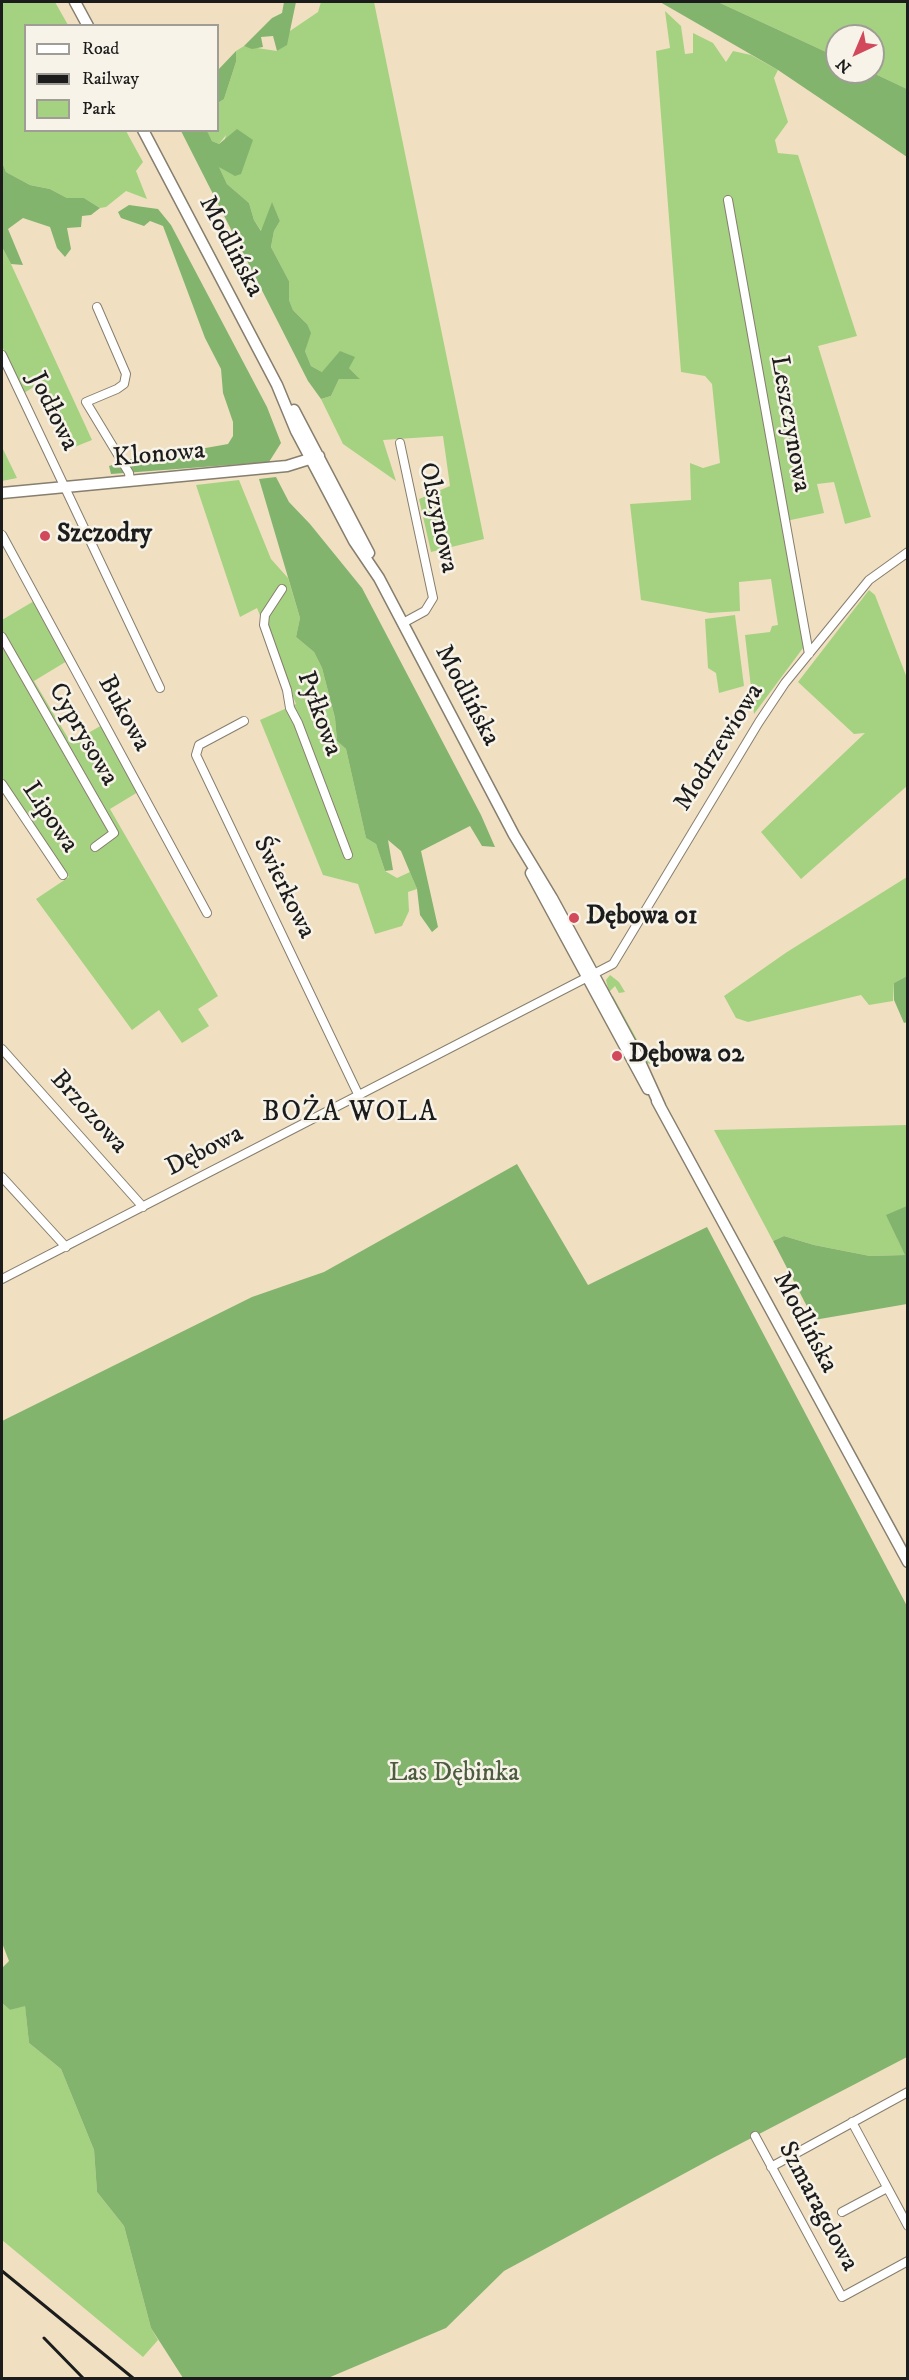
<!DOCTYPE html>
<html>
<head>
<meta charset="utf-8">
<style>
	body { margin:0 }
	#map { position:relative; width:909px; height:2380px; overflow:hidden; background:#f0e0c1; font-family:"IM FELL DW Pica",serif }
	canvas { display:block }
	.frame { position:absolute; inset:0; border:3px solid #1c1c1c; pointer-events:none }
	.legend { position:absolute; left:24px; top:24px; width:195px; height:108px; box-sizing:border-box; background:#f7f3e8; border:2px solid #9f9d96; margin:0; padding:8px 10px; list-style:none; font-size:18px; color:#1c1c1c }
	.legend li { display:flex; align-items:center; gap:12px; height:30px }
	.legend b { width:30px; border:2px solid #9f9d96 }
	.north { position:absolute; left:825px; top:24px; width:60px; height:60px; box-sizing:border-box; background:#f7f3e8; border:2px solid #9f9d96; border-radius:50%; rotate:224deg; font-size:16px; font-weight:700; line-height:24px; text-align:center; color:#1c1c1c }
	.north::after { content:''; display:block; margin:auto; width:21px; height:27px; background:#d1495b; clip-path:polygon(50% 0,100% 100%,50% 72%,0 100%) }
</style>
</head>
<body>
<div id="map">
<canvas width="909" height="2380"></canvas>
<div class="frame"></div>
<ul class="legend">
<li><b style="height:8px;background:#fff"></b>Road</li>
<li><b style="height:8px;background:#1c1c1c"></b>Railway</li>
<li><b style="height:16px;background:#a4d280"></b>Park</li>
</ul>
<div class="north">N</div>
</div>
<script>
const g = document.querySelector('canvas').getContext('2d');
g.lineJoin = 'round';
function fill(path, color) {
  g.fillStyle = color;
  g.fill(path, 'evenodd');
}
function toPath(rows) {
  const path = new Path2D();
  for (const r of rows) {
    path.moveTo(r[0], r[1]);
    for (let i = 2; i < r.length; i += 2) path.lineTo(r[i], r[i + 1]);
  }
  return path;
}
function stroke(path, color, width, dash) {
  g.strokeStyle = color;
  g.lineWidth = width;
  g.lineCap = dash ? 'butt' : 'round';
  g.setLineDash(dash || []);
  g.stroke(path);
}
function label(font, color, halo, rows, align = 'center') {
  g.font = font + ' "IM FELL DW Pica",serif';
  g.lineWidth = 5;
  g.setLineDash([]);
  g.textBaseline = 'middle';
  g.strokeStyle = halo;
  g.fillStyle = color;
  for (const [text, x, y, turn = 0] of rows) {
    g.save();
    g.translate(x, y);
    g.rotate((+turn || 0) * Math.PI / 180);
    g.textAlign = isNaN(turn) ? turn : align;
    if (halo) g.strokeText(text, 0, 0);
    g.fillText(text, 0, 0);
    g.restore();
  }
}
fill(toPath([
	[2,2,55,2,68,25,26,26,26,130,126,131,143,162,136,171,147,199,126,191,106,207,100,208,84,198,67,198,50,189,30,185,6,172,2,162],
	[321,2,374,2,484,539,431,552,419,499,450,486,443,436,383,440,396,481,343,444,321,399,331,396,339,379,359,378,349,368,322,372,311,366,305,351,307,324,293,310,289,300,289,281,271,247,274,231,280,221,272,203,262,232,254,220,249,203,227,184,218,165,226,135,219,144,212,141,208,134,207,131,218,130,218,103,224,99,236,62,236,51,244,46,277,51,286,45,287,33,318,12],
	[718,2,907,2,907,89,871,72,873,72,873,36,837,36,837,57],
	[665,11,681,26,685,54,693,53,693,33,713,43,726,62,733,51,751,55,778,70,774,78,788,122,775,140,778,153,798,155,857,336,818,346,871,517,845,524,834,482,817,484,824,513,786,521,806,644,754,714,745,635,770,632,772,626,778,625,771,579,739,582,740,611,710,613,641,600,630,504,691,500,690,463,703,468,720,463,712,384,705,376,681,372,656,51,670,48],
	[2,247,11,264,92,440,72,448,40,383,24,393,2,346],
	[2,447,17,478,2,481],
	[239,480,271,559,288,578,300,618,296,637,314,652,322,668,335,718,337,741,346,749,366,838,376,844,385,871,397,878,410,872,417,889,408,892,409,911,402,926,375,934,358,884,323,875,260,720,296,704,257,608,240,617,196,485],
	[869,590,875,595,907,678,907,786,801,879,761,832,865,733,854,734,798,682],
	[34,601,67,661,34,681,71,743,102,725,138,792,110,809,218,996,198,1009,209,1026,182,1043,159,1010,132,1030,36,899,69,877,2,777,2,620],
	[735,615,744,686,719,693,716,673,708,668,705,619],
	[907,877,907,976,894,983,893,1001,869,1005,861,995,748,1022,736,1018,724,996,787,952],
	[610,975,619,982,625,992,619,993,615,986,609,992,606,980],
	[613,996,641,1047,651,1058,650,1064,645,1062,609,998],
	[906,1125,907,1206,897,1238,906,1255,870,1256,814,1245,784,1236,773,1241,714,1130],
	[2,2003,10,2010,25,2005,29,2043,61,2069,94,2150,97,2192,124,2226,151,2328,158,2340,143,2357,2,2240]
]), '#a4d280');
fill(toPath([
	[284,2,296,2,287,45,277,51,273,36,261,37,263,47,252,49,244,46,272,18,282,13],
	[660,2,718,2,837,57,837,72,871,72,907,89,907,157,778,70],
	[236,51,236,62,224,99,218,103,218,70],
	[237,129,253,140,241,174,235,176,219,167,227,184,249,203,254,220,261,231,272,202,280,221,274,231,271,247,289,281,289,300,293,310,307,324,311,333,305,351,311,366,322,372,340,351,355,357,349,368,360,379,339,379,331,396,321,399,308,381,181,131,207,131,212,141,219,144],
	[2,162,6,172,30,185,50,189,67,198,84,198,100,208,91,215,82,216,81,227,67,228,71,249,65,257,57,248,50,227,23,218,8,229,23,265,11,264,2,247],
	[129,205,158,209,171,225,267,407,281,443,269,462,111,474,109,466,131,459,177,459,200,449,228,444,233,436,233,422,223,393,221,369,205,338,163,226,150,221,144,226,121,218,118,212],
	[276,477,289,502,310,524,362,588,481,815,495,847,482,846,470,826,421,851,438,927,432,932,420,915,417,889,401,851,388,840,393,870,385,871,376,844,366,838,346,749,337,741,335,718,322,668,314,652,296,637,300,618,259,479],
	[907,976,907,1022,904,1023,894,1000,894,983],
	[907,1156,907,1304,814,1320,773,1241,784,1236,814,1245,870,1256,905,1255,886,1215,907,1206],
	[517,1164,588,1285,707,1227,907,1606,907,2057,713,2158,504,2271,446,2328,328,2378,183,2378,151,2328,124,2226,97,2192,94,2150,61,2069,29,2043,25,2006,10,2010,2,2003,2,1968,9,1961,2,1943,2,1421,252,1297,324,1272]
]), '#83b46e');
const street = toPath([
	[728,200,809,654],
	[97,307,126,374,124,384,117,389,86,402,129,473,130,481],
	[2,355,160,688],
	[400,443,433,598,425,611,403,623],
	[2,535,207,913],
	[282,589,265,615,264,625,287,690,290,708,298,723,348,855],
	[2,637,114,833,95,847],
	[244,721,199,745,196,755,359,1096],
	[2,784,63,875],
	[2,1049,143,1207],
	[2,1177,66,1247],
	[2,1279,613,964,759,722,785,683,869,580,908,552],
	[852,2122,908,2226],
	[755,2136,842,2297,908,2261],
	[771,2167,908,2092],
	[842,2212,887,2188]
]);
const secondary = toPath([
	[75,2,88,26],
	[143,130,277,385,296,431,354,541,379,578,514,835,552,898,635,1051,660,1106],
	[294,410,369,553],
	[2,493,287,466,319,456],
	[531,873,648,1089],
	[657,1101,908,1562]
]);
stroke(street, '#867e6e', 10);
stroke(secondary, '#867e6e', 13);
stroke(street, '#fff', 8);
stroke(secondary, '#fff', 10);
stroke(toPath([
	[2,2271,133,2378],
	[44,2338,83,2378]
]), '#1c1c1c', 3);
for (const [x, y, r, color] of [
	[45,536,6,"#d1495b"],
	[574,918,6,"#d1495b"],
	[617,1056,6,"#d1495b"]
]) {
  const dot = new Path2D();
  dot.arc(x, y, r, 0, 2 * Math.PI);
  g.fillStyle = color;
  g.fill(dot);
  stroke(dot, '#f7f3e8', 2);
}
label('26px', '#1c1c1c', '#f7f3e8', [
	["Modlińska",230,247,62],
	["Jodłowa",52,412,64],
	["Leszczynowa",789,424,80],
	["Klonowa",159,456,-5],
	["Olszynowa",437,518,78],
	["Modlińska",466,696,62],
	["Bukowa",123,714,61],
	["Pyłkowa",318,714,70],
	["Cyprysowa",82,735,60],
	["Modrzewiowa",720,748,-58],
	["Lipowa",49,818,56],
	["Świerkowa",283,888,64],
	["Brzozowa",88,1113,48],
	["Dębowa",205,1152,-27],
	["Modlińska",804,1323,62],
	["Szmaragdowa",817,2207,62]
]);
label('bold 26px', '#1c1c1c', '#f7f3e8', [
	["Szczodry",57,536],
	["Dębowa 01",586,918],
	["Dębowa 02",629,1056]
], 'left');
label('26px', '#4c5c3f', '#f7f3e8', [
	["Las Dębinka",454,1775]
]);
g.letterSpacing = '1.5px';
label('28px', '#1c1c1c', '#f7f3e8', [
	["BOŻA WOLA",350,1114]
]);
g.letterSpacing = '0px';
</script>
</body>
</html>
